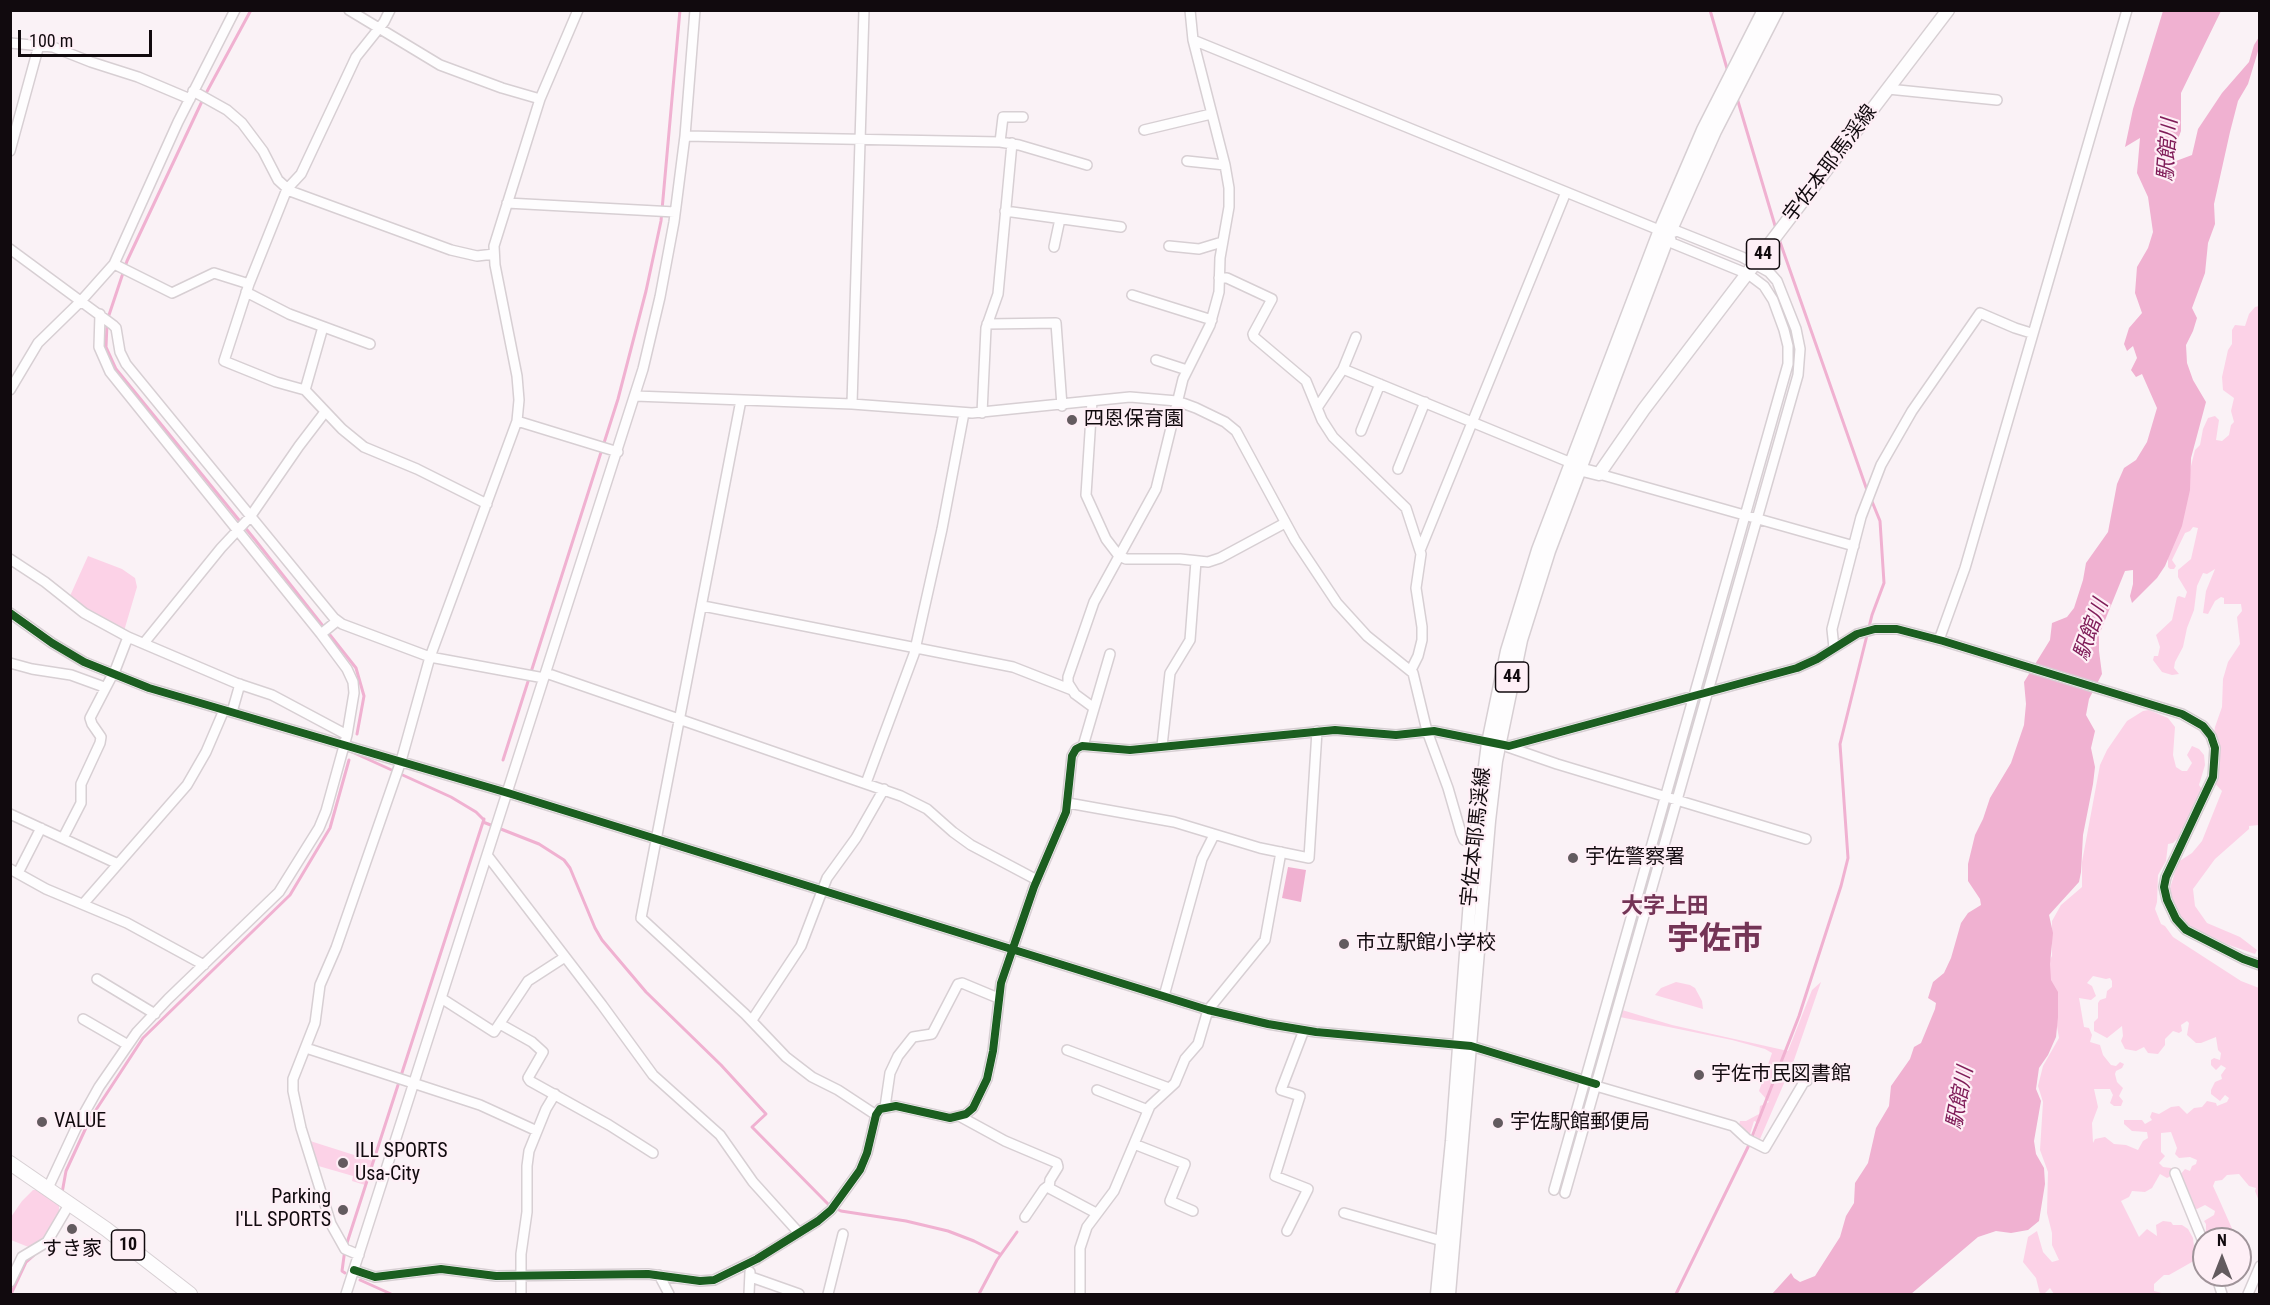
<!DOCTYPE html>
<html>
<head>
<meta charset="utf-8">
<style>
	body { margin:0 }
	#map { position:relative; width:2270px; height:1305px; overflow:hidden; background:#faf2f6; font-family:"Roboto Condensed",sans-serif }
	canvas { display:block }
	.frame { position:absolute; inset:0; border:12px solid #110a0e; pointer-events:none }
	.north { position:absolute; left:2192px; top:1227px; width:60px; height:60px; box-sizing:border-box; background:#feeff6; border:2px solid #9f9399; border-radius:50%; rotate:0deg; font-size:16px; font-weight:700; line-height:24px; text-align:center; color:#110a0e }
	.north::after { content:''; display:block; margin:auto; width:21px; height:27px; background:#635b5f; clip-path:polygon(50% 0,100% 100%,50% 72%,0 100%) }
	.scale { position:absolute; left:18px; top:30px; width:134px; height:27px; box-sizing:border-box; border:3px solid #110a0e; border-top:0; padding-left:8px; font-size:18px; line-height:21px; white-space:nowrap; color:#110a0e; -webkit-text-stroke:4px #feeff6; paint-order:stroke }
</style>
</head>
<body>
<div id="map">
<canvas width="2270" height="1305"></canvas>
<div class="frame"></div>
<div class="north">N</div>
<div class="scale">100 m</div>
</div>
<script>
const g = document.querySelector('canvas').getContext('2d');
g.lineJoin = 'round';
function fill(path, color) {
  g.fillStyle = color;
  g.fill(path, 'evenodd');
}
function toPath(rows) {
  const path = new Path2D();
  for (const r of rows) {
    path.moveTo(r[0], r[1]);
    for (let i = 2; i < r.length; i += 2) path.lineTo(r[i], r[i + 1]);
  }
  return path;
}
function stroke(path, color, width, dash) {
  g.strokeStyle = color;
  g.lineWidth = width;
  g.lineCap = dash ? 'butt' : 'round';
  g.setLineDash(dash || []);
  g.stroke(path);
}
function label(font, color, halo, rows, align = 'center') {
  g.font = font + ' "Roboto Condensed","Noto Sans JP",sans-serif';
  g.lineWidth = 4.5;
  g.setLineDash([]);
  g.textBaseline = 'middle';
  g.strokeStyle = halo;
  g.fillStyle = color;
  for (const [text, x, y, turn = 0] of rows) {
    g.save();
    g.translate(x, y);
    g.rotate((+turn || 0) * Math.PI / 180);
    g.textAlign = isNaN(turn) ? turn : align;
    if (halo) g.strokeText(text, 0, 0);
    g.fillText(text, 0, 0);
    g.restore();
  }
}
fill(toPath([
	[2259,306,2259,825,2249,826,2249,829,2215,859,2193,889,2195,906,2207,923,2240,937,2257,950,2255,954,2229,945,2183,923,2187,922,2173,911,2167,898,2178,862,2192,853,2202,841,2222,791,2209,777,2213,742,2215,727,2222,707,2223,679,2228,662,2240,644,2237,617,2242,611,2241,604,2224,604,2224,598,2221,597,2215,601,2208,614,2203,613,2206,591,2215,569,2207,574,2203,573,2197,586,2194,610,2187,628,2183,647,2175,662,2174,668,2179,674,2172,675,2162,672,2153,660,2154,656,2158,656,2160,647,2156,635,2172,620,2177,597,2179,596,2185,598,2187,592,2178,577,2178,570,2191,559,2198,528,2193,527,2190,531,2185,533,2172,560,2176,566,2174,569,2170,569,2168,567,2168,558,2195,450,2200,445,2203,429,2208,418,2215,416,2219,420,2216,440,2222,441,2229,435,2231,425,2234,422,2231,411,2234,398,2223,390,2222,377,2228,350,2232,344,2232,330,2235,325,2245,326,2249,314,2255,307],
	[88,556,122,569,135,578,137,587,124,631,87,611,70,596],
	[2149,710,2168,718,2175,727,2173,755,2176,767,2182,771,2187,771,2192,763,2187,755,2192,746,2199,749,2204,755,2205,765,2199,785,2201,788,2204,786,2187,826,2181,829,2182,834,2173,843,2168,844,2166,861,2158,875,2157,902,2155,909,2161,924,2165,926,2173,937,2241,981,2259,988,2259,1201,2255,1191,2256,1188,2249,1186,2239,1174,2227,1175,2222,1180,2215,1181,2213,1186,2218,1197,2234,1233,2242,1239,2242,1244,2240,1245,2240,1239,2204,1239,2200,1231,2206,1231,2206,1224,2204,1221,2214,1215,2215,1211,2205,1205,2197,1209,2193,1208,2179,1176,2185,1169,2190,1171,2192,1166,2196,1164,2197,1160,2190,1157,2179,1158,2175,1154,2177,1148,2171,1132,2161,1133,2161,1152,2165,1156,2159,1163,2163,1167,2171,1168,2173,1175,2167,1178,2160,1174,2152,1188,2145,1192,2132,1191,2129,1197,2121,1201,2139,1237,2147,1229,2157,1236,2156,1225,2163,1221,2171,1222,2173,1225,2182,1225,2188,1229,2193,1238,2194,1247,2200,1253,2199,1258,2169,1275,2164,1275,2154,1284,2154,1291,2166,1294,2054,1294,2050,1288,2044,1294,2040,1294,2036,1278,2023,1262,2028,1237,2037,1231,2043,1252,2052,1262,2059,1260,2052,1245,2052,1233,2047,1213,2048,1172,2040,1150,2043,1102,2038,1086,2043,1066,2059,1038,2049,979,2048,963,2052,956,2052,921,2061,905,2082,887,2082,862,2100,765,2107,750,2127,721,2143,711],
	[2093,976,2106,979,2110,978,2112,981,2112,987,2107,991,2106,998,2100,1000,2098,1003,2098,1018,2094,1022,2094,1031,2107,1038,2122,1026,2123,1036,2121,1041,2125,1049,2136,1051,2144,1047,2148,1053,2158,1054,2165,1045,2165,1039,2173,1031,2179,1033,2182,1031,2181,1025,2187,1021,2189,1023,2187,1035,2196,1043,2201,1043,2216,1037,2218,1050,2221,1053,2220,1060,2214,1058,2211,1060,2211,1065,2216,1070,2221,1065,2226,1068,2221,1075,2222,1079,2215,1082,2211,1090,2211,1094,2220,1101,2225,1095,2229,1098,2227,1102,2217,1106,2216,1103,2207,1101,2202,1107,2194,1108,2187,1114,2179,1106,2171,1107,2159,1114,2152,1112,2150,1117,2152,1120,2145,1124,2142,1120,2124,1120,2124,1124,2132,1131,2147,1132,2148,1138,2143,1141,2138,1150,2126,1145,2114,1144,2105,1137,2095,1139,2093,1143,2092,1123,2098,1107,2094,1089,2110,1089,2113,1095,2110,1103,2114,1106,2121,1106,2123,1101,2119,1096,2123,1088,2117,1082,2115,1074,2116,1071,2122,1068,2124,1064,2120,1062,2116,1066,2111,1065,2103,1055,2100,1045,2090,1042,2092,1035,2089,1028,2084,1027,2079,998,2091,1000,2096,996,2092,986,2087,983],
	[1676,982,1690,985,1695,988,1702,1001,1703,1009,1655,995,1661,988],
	[1821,982,1794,1060,1760,1139,1754,1136,1759,1123,1754,1121,1750,1134,1739,1125,1740,1121,1746,1121,1759,1114,1760,1106,1769,1102,1759,1091,1772,1053,1765,1049,1732,1040,1620,1017,1622,1010,1672,1025,1788,1051,1812,990],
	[307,1140,373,1161,365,1185,352,1181,353,1176,315,1165],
	[33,1190,37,1190,59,1204,59,1212,46,1239,31,1248,11,1240,11,1217,22,1201]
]), '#fcd2e7');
fill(toPath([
	[2163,11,2221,11,2181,93,2181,131,2173,152,2176,161,2192,155,2198,129,2222,93,2249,62,2254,45,2259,37,2259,48,2248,84,2238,101,2230,132,2214,204,2215,224,2208,243,2205,273,2192,308,2197,318,2193,331,2186,345,2187,363,2193,380,2206,402,2191,458,2190,490,2182,526,2165,566,2157,578,2132,603,2130,596,2133,584,2133,570,2125,571,2099,635,2099,651,2102,674,2089,699,2086,715,2095,731,2091,748,2095,767,2093,784,2083,835,2081,872,2079,882,2049,915,2053,933,2050,964,2051,980,2058,992,2058,1017,2056,1037,2048,1055,2039,1068,2036,1089,2041,1101,2034,1141,2036,1154,2044,1168,2045,1184,2039,1221,2028,1230,2011,1233,1996,1231,1978,1237,1911,1294,1772,1294,1791,1273,1794,1278,1800,1282,1815,1276,1840,1237,1846,1216,1854,1203,1855,1183,1868,1163,1876,1128,1889,1106,1891,1086,1910,1059,1914,1047,1921,1043,1935,1009,1936,1003,1928,998,1933,982,1944,973,1951,958,1961,923,1968,913,1981,905,1980,899,1968,881,1968,864,1975,835,1983,819,1990,798,2011,763,2024,725,2026,704,2024,682,2050,640,2052,623,2067,617,2074,608,2083,580,2086,563,2108,532,2117,484,2124,468,2136,460,2147,442,2157,408,2142,374,2136,377,2131,370,2137,358,2133,346,2127,351,2124,344,2129,328,2142,313,2135,293,2137,267,2148,248,2153,232,2148,197,2137,173,2140,138,2125,147,2133,109],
	[1288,867,1306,870,1301,902,1282,898]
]), '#f0b1d1');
stroke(toPath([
	[1710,10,1728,72],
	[1737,98,1776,229],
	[1779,239,1868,493],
	[108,318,127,261,204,97,251,10],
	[107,324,106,347,116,369,256,541,356,668,364,696,357,734],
	[352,752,451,797,476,812,484,820],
	[503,760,618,399,646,291,661,221,680,10],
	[483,822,539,844,564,860,570,868,595,928,602,940,646,992,721,1065,766,1114,752,1127,829,1205,841,1211,906,1221,948,1231,974,1241,1000,1254],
	[62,1193,66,1171,90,1119,143,1038,290,895,330,828,349,760],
	[345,1273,342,1271,345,1249,484,819],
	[360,1280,391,1294],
	[11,1294,26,1262,34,1255],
	[979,1294,997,1260,1017,1232],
	[1676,1294,1748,1147,1799,1016,1841,886,1848,858,1840,744,1872,615,1884,583,1880,521,1871,499]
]), '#f0b1d1', 3);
const minor = toPath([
	[349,10,440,65,502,88,540,99],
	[1193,40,1669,234,1677,231,1742,257,1769,272,1777,281,1796,329,1800,349,1798,375,1565,1193],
	[10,43,53,47,91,62,138,77,190,99],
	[1888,89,1997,100],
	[193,91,227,110,242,123,263,151,278,180,290,191,451,250,477,256,494,254],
	[1144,130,1211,114],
	[685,136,1000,142,1019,145,1087,165],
	[1000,142,1003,117,1023,117],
	[10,151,39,45],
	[1187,161,1225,165],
	[507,203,675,212],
	[1005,211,1121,227],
	[1169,246,1199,249,1222,242],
	[1054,247,1060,219],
	[10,249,113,325,116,328,120,352,126,364,334,618,342,624,430,657,544,678],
	[114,264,172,293,214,273,249,284],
	[1219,278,1227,278,1272,299,1253,334,1254,337,1306,381,1322,420,1333,437,1406,508,1421,554,1416,588,1422,627,1422,640,1418,656,1411,670],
	[246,292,289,314,370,344],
	[1132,295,1212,320],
	[100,314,99,347,110,372,321,634],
	[987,324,1056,323,1062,406],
	[323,327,305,390,342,429,364,447,417,469,487,504],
	[1156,360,1187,370],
	[1343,369,1569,462],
	[10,390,38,343,81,301,114,264,178,122,235,10],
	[305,390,276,382,224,361,249,284,287,189,301,174,356,57,384,22,390,10],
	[635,396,852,404,972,413,1130,397,1177,401,1196,408,1225,422,1236,431,1295,540,1337,603,1367,636,1413,673,1427,731,1448,788,1461,833,1464,840,1474,845],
	[741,400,641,918,745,1014,786,1057,812,1077,838,1090,876,1115],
	[1092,401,1086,495,1106,539,1119,556,1126,559,1180,559,1208,562,1220,558,1285,523],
	[852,404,864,10],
	[1317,408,1343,369,1356,337],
	[982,413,986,328,998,294,1012,143],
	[517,421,618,452],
	[1361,431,1380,384],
	[1398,469,1425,402],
	[1599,474,1854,546],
	[1421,548,1566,192],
	[10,559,45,582,84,613,128,637,236,683,272,695,347,735],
	[703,606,1013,667,1072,690],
	[10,613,52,643,84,662,149,688,508,793,1208,1010,1268,1024,1316,1032,1471,1046,1596,1084],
	[1939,640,1965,568,2127,10],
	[144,643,221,548,250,517,299,446,325,412],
	[1834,648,1832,629,1861,517,1881,465,1912,411,1980,313,2015,328,2031,333],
	[10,663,32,669,71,675,104,687],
	[546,673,901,796,927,809,953,832,971,845,1037,880],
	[1094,708,1075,694,1068,683,1068,677,1094,602,1156,489,1183,379,1210,325,1219,292,1220,258,1229,207,1229,188,1225,165,1193,40,1190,10],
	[232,712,240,684],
	[1083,746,1110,654],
	[1162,746,1170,673,1190,640,1196,561],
	[1508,747,1557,764,1806,839],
	[866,783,914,654,942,529,964,413],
	[1068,803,1174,822,1260,848,1309,858,1317,731],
	[10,814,118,864],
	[63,838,81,803,81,784,100,743,101,737,92,724,90,718,116,668,128,637],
	[487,855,602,1005,653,1075,720,1135,753,1182,799,1233],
	[10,869,46,889,127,923,204,965],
	[18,873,41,828],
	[84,903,187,785,206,752,224,710],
	[97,979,155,1014],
	[1164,996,1202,859,1214,835],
	[441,998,494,1032,528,981,565,957],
	[83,1019,128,1045],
	[752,1020,801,946,827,878,856,838,884,789],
	[500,1024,532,1042,543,1052,528,1078,530,1081,609,1125,653,1153],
	[306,1048,480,1105,537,1131],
	[1067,1050,1169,1088],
	[1596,1086,1733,1126,1747,1139,1765,1148,1804,1082,1807,1081],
	[1097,1090,1148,1110],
	[885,1107,890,1073,898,1056,913,1037,932,1034,958,984,962,983,998,998],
	[961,1117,1005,1141,1057,1163,1058,1167,1050,1180,1049,1188,1096,1213],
	[1134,1144,1185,1164,1170,1201,1193,1211],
	[2175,1173,2204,1244],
	[48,1188,76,1128,99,1087,137,1032,168,999,279,892,319,828,326,811,347,735,354,693,353,682,347,669,321,634,337,621],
	[1554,1190,1788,364,1788,346,1784,330,1773,300,1764,286,1748,274,1672,243,1669,234],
	[1344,1213,1442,1241],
	[1025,1217,1044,1189,1048,1186],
	[1287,1231,1308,1189,1275,1176,1300,1096,1281,1090,1304,1030],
	[359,1255,345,1249,331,1224,301,1128,293,1091,293,1079,315,1023,320,985,336,948,401,761,430,657,517,421,519,400,517,376,495,265,494,246,540,99,578,10],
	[354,1270,375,1277,441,1269,496,1276,648,1274,700,1281,714,1280,757,1259,818,1221,831,1210,860,1170,867,1153,876,1115,880,1109,896,1106,950,1118,966,1114,973,1108,987,1079,993,1051,1001,983,1034,887,1066,812,1072,756,1076,749,1082,746,1130,750,1335,730,1396,735,1434,731,1509,746,1797,668,1817,659,1857,634,1875,629,1897,629,1943,641,2182,714,2203,726,2211,736,2215,748,2213,777,2166,877,2164,887,2167,900,2176,919,2186,930,2243,959,2260,965],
	[659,1275,669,1294],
	[2216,1275,2222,1294],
	[751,1277,799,1294],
	[10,1282,22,1257,47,1242,70,1203],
	[346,1294,643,369,660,297,674,222,685,136,695,10],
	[521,1294,521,1254,527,1212,527,1166,529,1151,546,1109,555,1094],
	[749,1294,750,1272],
	[828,1294,843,1234],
	[1080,1294,1080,1248,1087,1227,1114,1191,1150,1106,1175,1083,1185,1059,1198,1044,1208,1010,1265,940,1281,852],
	[2248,1294,2260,1266]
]);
const major = toPath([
	[1573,465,1579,469,1599,474,1644,409,1948,10],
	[1437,1294,1452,1141,1473,860,1488,743,1507,651,1538,550,1660,230,1703,130,1764,10],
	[1449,1294,1489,821,1496,761,1521,640,1549,551,1669,234,1715,131,1777,10]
]);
const highway = toPath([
	[10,1163,106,1229,190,1294]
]);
stroke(minor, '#d7cfd3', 12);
stroke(major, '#d7cfd3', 15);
stroke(highway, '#d7cfd3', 16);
stroke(minor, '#fefdfe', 9);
stroke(major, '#fefdfe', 12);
stroke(highway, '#fefdfe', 14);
stroke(toPath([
	[10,613,52,643,84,662,149,688,508,793,1208,1010,1268,1024,1316,1032,1471,1046,1596,1084],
	[354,1270,375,1277,441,1269,496,1276,648,1274,700,1281,714,1280,757,1259,818,1221,831,1210,860,1170,867,1153,876,1115,880,1109,896,1106,950,1118,966,1114,973,1108,987,1079,993,1051,1001,983,1034,887,1066,812,1072,756,1076,749,1082,746,1130,750,1335,730,1396,735,1434,731,1509,746,1797,668,1817,659,1857,634,1875,629,1897,629,1943,641,2182,714,2203,726,2211,736,2215,748,2213,777,2166,877,2164,887,2167,900,2176,919,2186,930,2243,959,2260,965]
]), '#1b5e20', 8);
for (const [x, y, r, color] of [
	[1072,420,6,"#635b5f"],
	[1573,858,6,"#635b5f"],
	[1344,944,6,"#635b5f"],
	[1699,1075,6,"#635b5f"],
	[42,1122,6,"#635b5f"],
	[1498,1123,6,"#635b5f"],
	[343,1163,6,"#635b5f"],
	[343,1210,6,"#635b5f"],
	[72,1229,6,"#635b5f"]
]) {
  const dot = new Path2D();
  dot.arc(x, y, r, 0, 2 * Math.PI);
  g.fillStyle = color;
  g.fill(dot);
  stroke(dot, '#feeff6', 2);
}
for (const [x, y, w] of [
	[1763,254,33],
	[1512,677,33],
	[128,1245,33]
]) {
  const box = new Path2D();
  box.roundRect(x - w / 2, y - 15, w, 30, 4.5);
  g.fillStyle = '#feeff6';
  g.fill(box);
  stroke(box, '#110a0e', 1.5);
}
label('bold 18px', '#110a0e', null, [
	["44",1763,254],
	["44",1512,677],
	["10",128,1245]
]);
label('20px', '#110a0e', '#feeff6', [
	["宇佐本耶馬渓線",1831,164,-53],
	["宇佐本耶馬渓線",1477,837,-84]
]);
label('20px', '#110a0e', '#feeff6', [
	["四恩保育園",1084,420],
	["宇佐警察署",1585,858],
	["市立駅館小学校",1356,944],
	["宇佐市民図書館",1711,1075],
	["VALUE",54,1122],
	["宇佐駅館郵便局",1510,1123],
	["ILL SPORTS",355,1152],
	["Usa-City",355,1175],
	["Parking",331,1198,"right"],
	["I'LL SPORTS",331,1221,"right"],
	["すき家",72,1250,"center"]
], 'left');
label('italic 21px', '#7f1c58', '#feeff6', [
	["駅館川",2169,150,-86],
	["駅館川",2092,630,-70],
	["駅館川",1961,1098,-79]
]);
label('bold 22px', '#743456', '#feeff6', [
	["大字上田",1665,907]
]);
label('bold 32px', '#743456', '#feeff6', [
	["宇佐市",1715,941]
]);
</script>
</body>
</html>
